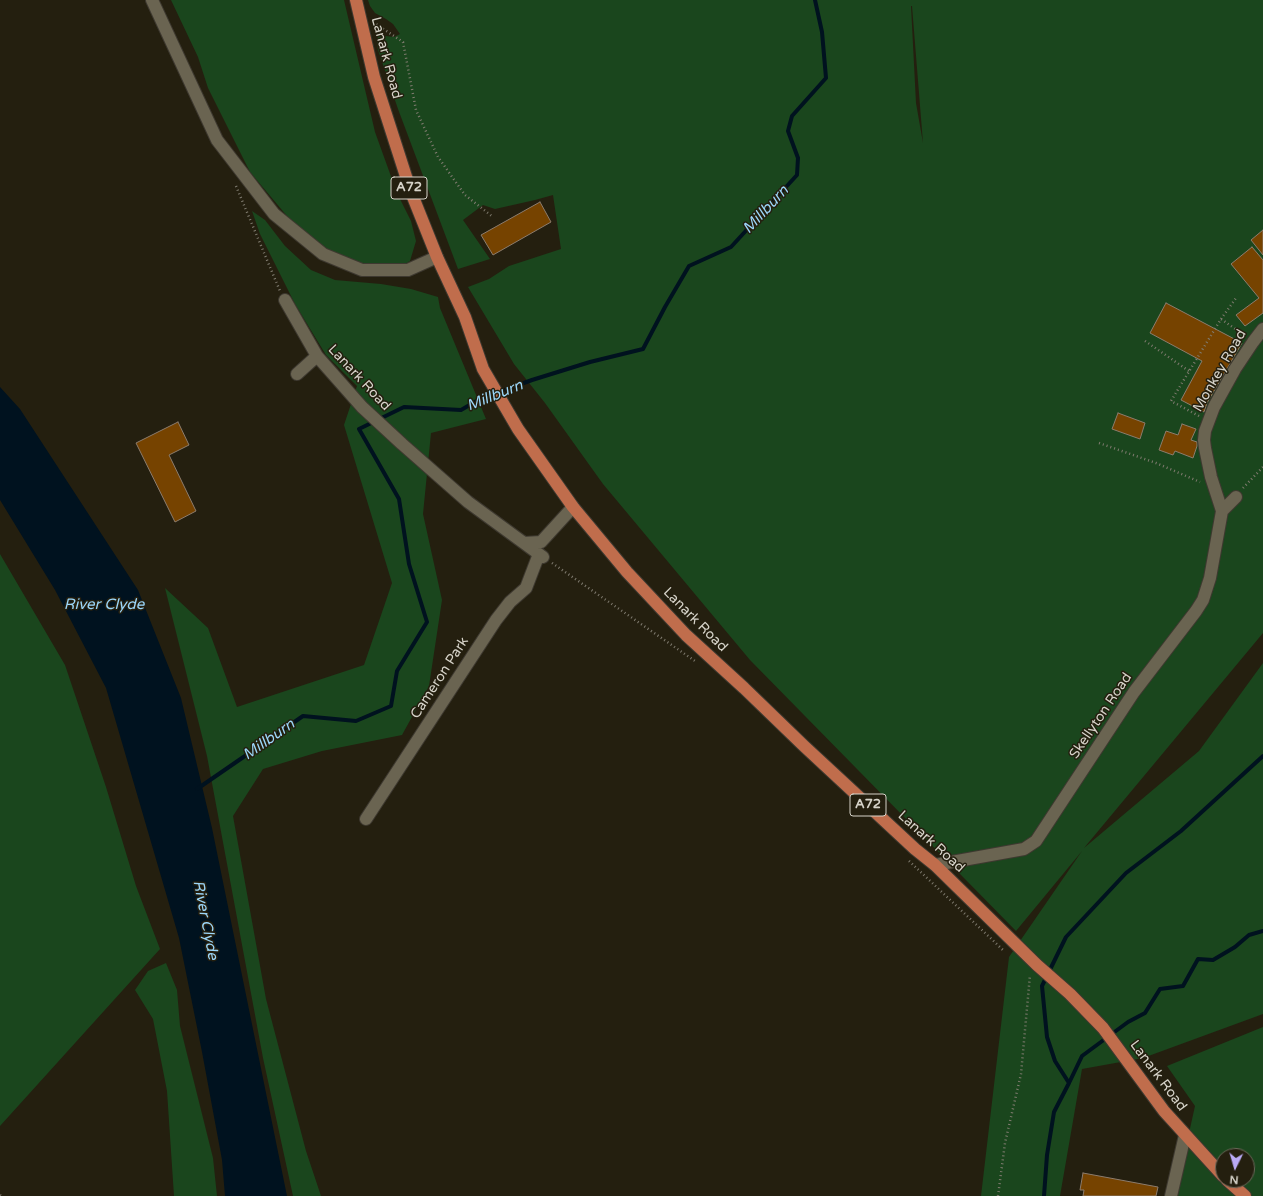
<!DOCTYPE html>
<html>
<head>
<meta charset="utf-8">
<style>
	body { margin:0 }
	#map { position:relative; width:1263px; height:1196px; overflow:hidden; background:#241f0f; font-family:"Varela Round",sans-serif }
	canvas { display:block }
	.north { position:absolute; left:1215px; top:1148px; width:40px; height:40px; box-sizing:border-box; background:#241f0f; border:1px solid #6b6759; border-radius:50%; rotate:185deg; font-size:11px; font-weight:700; line-height:16px; text-align:center; color:#d6d3c9 }
	.north::after { content:''; display:block; margin:auto; width:14px; height:18px; background:#baaaf6; clip-path:polygon(50% 0,100% 100%,50% 72%,0 100%) }
</style>
</head>
<body>
<div id="map">
<canvas width="1263" height="1196"></canvas>
<div class="north">N</div>
</div>
<script>
const g = document.querySelector('canvas').getContext('2d');
g.lineJoin = 'round';
function fill(path, color) {
  g.fillStyle = color;
  g.fill(path, 'evenodd');
}
function toPath(rows) {
  const path = new Path2D();
  for (const r of rows) {
    path.moveTo(r[0], r[1]);
    for (let i = 2; i < r.length; i += 2) path.lineTo(r[i], r[i + 1]);
  }
  return path;
}
function stroke(path, color, width, dash) {
  g.strokeStyle = color;
  g.lineWidth = width;
  g.lineCap = dash ? 'butt' : 'round';
  g.setLineDash(dash || []);
  g.stroke(path);
}
function label(font, color, halo, rows, align = 'center') {
  g.font = font + ' "Varela Round",sans-serif';
  g.lineWidth = 3;
  g.setLineDash([]);
  g.textBaseline = 'middle';
  g.strokeStyle = halo;
  g.fillStyle = color;
  for (const [text, x, y, turn = 0] of rows) {
    g.save();
    g.translate(x, y);
    g.rotate((+turn || 0) * Math.PI / 180);
    g.textAlign = isNaN(turn) ? turn : align;
    if (halo) g.strokeText(text, 0, 0);
    g.fillText(text, 0, 0);
    g.restore();
  }
}
fill(toPath([
	[171,0,344,0,375,132,397,193,411,221,416,241,410,261,402,266,366,266,338,255,318,244,287,216,250,172,208,88,198,57],
	[368,0,1263,0,1263,633,1084,848,1199,751,1263,663,1263,1014,1143,1058,1082,1069,1060,1196,981,1196,1009,957,1082,851,1016,931,750,660,603,484,545,403,514,364,468,287,489,279,509,266,561,249,553,195,535,200,495,209,483,205,463,220,490,259,458,269,398,109,378,50,377,42,378,35,394,37,400,34,393,24,386,19,375,13,370,6],
	[911,6,912,6,923,143,916,103],
	[252,211,265,220,285,246,311,270,335,280,381,284,411,289,438,297,440,308,486,419,431,433,423,514,442,600,429,686,402,735,322,751,263,769,233,816,266,999,306,1151,321,1196,293,1196,263,1058,207,756,165,588,208,628,237,707,364,665,392,583,344,425,357,386,326,355,295,304,260,234],
	[0,554,65,665,106,787,136,886,160,949,0,1126],
	[166,963,177,990,180,1026,213,1158,217,1196,174,1196,167,1091,153,1019,135,990,148,971],
	[1263,1027,1263,1196,1175,1196,1195,1106,1167,1066],
	[1223,1156,1247,1156,1247,1180,1223,1180]
]), '#1a461d');
fill(toPath([
	[0,387,20,409,138,590,181,698,212,828,287,1196,225,1196,222,1160,202,1052,179,938,106,688,55,590,0,500]
]), '#00121f');
stroke(toPath([
	[197,789,303,716,356,721,391,706,397,671,427,622,409,564,399,499,359,429,404,407,461,410,480,399,532,380,590,362,643,349,665,307,689,266,731,247,797,175,798,158,788,131,792,116,826,78,822,32,815,0],
	[1069,1083,1082,1056,1128,1022,1145,1013,1160,989,1183,986,1198,959,1213,960,1235,947,1249,935,1263,931],
	[1044,1196,1047,1155,1054,1112,1069,1083,1055,1061,1047,1037,1042,986,1066,937,1126,873,1181,831,1263,756]
]), '#00121f', 4);
const building = toPath([
	[540,202,551,222,493,255,481,235,540,202],
	[1263,230,1263,255,1251,240,1263,230],
	[1252,247,1263,260,1263,313,1245,326,1236,315,1259,298,1231,264,1252,247],
	[1166,303,1242,343,1207,403,1204,412,1181,400,1202,361,1150,333,1166,303],
	[1118,413,1145,423,1140,439,1112,429,1118,413],
	[178,422,189,445,169,455,196,511,175,522,136,443,178,422],
	[1182,424,1196,429,1191,440,1197,442,1197,446,1193,458,1175,451,1173,455,1159,450,1166,431,1178,435,1182,424],
	[1083,1173,1158,1187,1156,1196,1083,1196,1084,1190,1080,1190,1083,1173]
]);
fill(building, '#764300');
stroke(building, '#8c7c6d', 1);
const minor = toPath([
	[152,0,217,140,274,214,323,254,362,270,408,270,437,257],
	[285,300,317,356,362,407,402,444,468,502,543,557],
	[297,374,317,356],
	[1222,511,1211,477,1205,448,1204,440,1205,431,1214,407,1235,369,1253,342,1263,329],
	[524,543,541,542,573,507],
	[366,819,496,620,510,602,526,588,539,554],
	[935,865,1024,849,1036,841,1134,692,1196,611,1203,600,1210,578,1222,511,1236,497],
	[1171,1196,1185,1135]
]);
const major = toPath([
	[356,0,374,77,411,192,437,257,465,317,483,369,518,429,573,507,627,572,686,635,744,688,804,746,915,849,935,865,1037,965,1070,994,1103,1028,1164,1111,1223,1176],
	[1227,1180,1245,1196]
]);
stroke(minor, '#3e3930', 14);
stroke(major, '#3e3930', 14);
stroke(toPath([
	[373,22,403,42,416,110,438,157,465,195,493,217],
	[236,186,280,291],
	[1221,319,1236,298],
	[1145,341,1189,371],
	[1199,416,1171,401,1221,319,1244,335],
	[1099,443,1156,463,1200,482],
	[1243,488,1263,467],
	[552,563,695,661],
	[909,861,1004,951],
	[0,1195,1,1196],
	[998,1196,1005,1143,1021,1074,1030,975]
]), '#807c70', 2.5, [1, 3]);
stroke(minor, '#6a6451', 12);
stroke(major, '#c06d4c', 12);
for (const [x, y, w] of [
	[409,188,36],
	[868,805,36]
]) {
  const box = new Path2D();
  box.roundRect(x - w / 2, y - 11, w, 22, 3);
  g.fillStyle = '#241f0f';
  g.fill(box);
  stroke(box, '#d6d3c9', 1);
}
label('bold 13px', '#d6d3c9', null, [
	["A72",409,188],
	["A72",868,805]
]);
label('14px', '#d6d3c9', '#241f0f', [
	["Lanark Road",386,58,75],
	["Monkey Road",1220,371,-60],
	["Lanark Road",359,378,47],
	["Lanark Road",695,620,45],
	["Cameron Park",440,678,-57],
	["Skellyton Road",1101,716,-56],
	["Lanark Road",931,842,42],
	["Lanark Road",1158,1076,53]
]);
label('italic 15px', '#9cd7fa', '#241f0f', [
	["Millburn",766,210,-47],
	["Millburn",495,396,-22],
	["River Clyde",104,605],
	["Millburn",269,740,-35],
	["River Clyde",205,920,79]
]);
</script>
</body>
</html>
